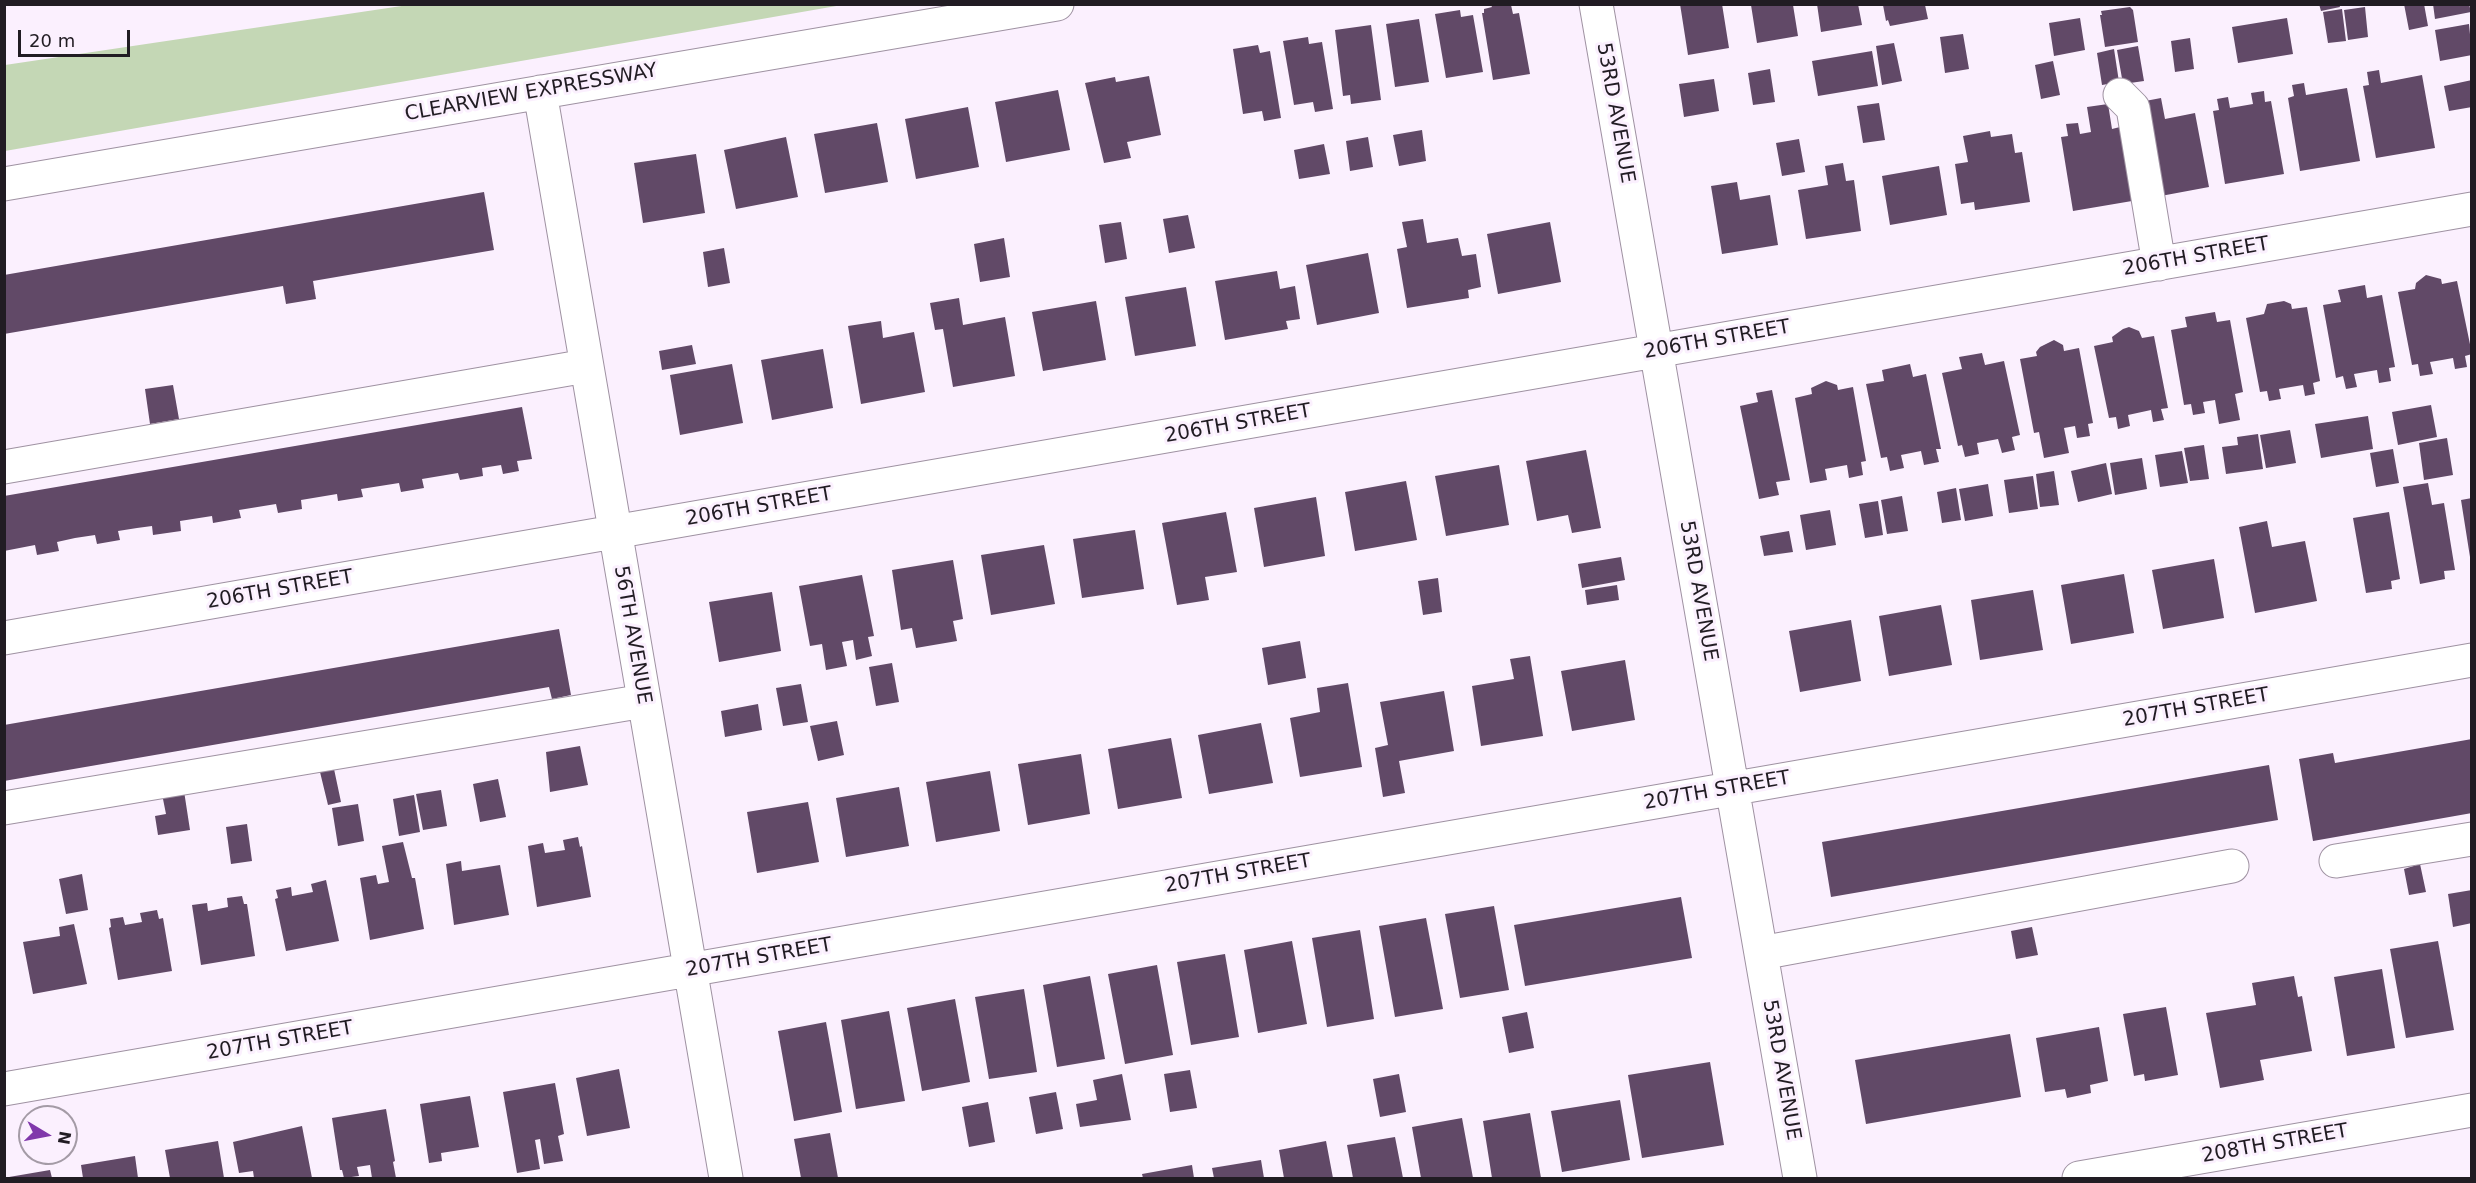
<!DOCTYPE html>
<html>
<head>
<meta charset="utf-8">
<style>
	body { margin:0 }
	#map { position:relative; width:2476px; height:1183px; overflow:hidden; background:#fbf0fe; font-family:"DejaVu Sans",sans-serif }
	canvas { display:block }
	.frame { position:absolute; inset:0; border:6px solid #211c23; pointer-events:none }
	.north { position:absolute; left:18px; top:1105px; width:60px; height:60px; box-sizing:border-box; background:#fbf0fe; border:2px solid #a49ba6; border-radius:50%; rotate:100deg; font-size:16px; font-weight:700; line-height:24px; text-align:center; color:#211c23 }
	.north::after { content:''; display:block; margin:auto; width:21px; height:27px; background:#8038ab; clip-path:polygon(50% 0,100% 100%,50% 72%,0 100%) }
	.scale { position:absolute; left:18px; top:30px; width:112px; height:27px; box-sizing:border-box; border:3px solid #211c23; border-top:0; padding-left:8px; font-size:18px; line-height:21px; white-space:nowrap; color:#211c23; -webkit-text-stroke:4px #fbf0fe; paint-order:stroke }
</style>
</head>
<body>
<div id="map">
<canvas width="2476" height="1183"></canvas>
<div class="frame"></div>
<div class="north">N</div>
<div class="scale">20 m</div>
</div>
<script>
const g = document.querySelector('canvas').getContext('2d');
g.lineJoin = 'round';
function fill(path, color) {
  g.fillStyle = color;
  g.fill(path, 'evenodd');
}
function toPath(rows) {
  const path = new Path2D();
  for (const r of rows) {
    path.moveTo(r[0], r[1]);
    for (let i = 2; i < r.length; i += 2) path.lineTo(r[i], r[i + 1]);
  }
  return path;
}
function stroke(path, color, width, dash) {
  g.strokeStyle = color;
  g.lineWidth = width;
  g.lineCap = dash ? 'butt' : 'round';
  g.setLineDash(dash || []);
  g.stroke(path);
}
function label(font, color, halo, rows, align = 'center') {
  g.font = font + ' "DejaVu Sans",sans-serif';
  g.lineWidth = 6;
  g.setLineDash([]);
  g.textBaseline = 'middle';
  g.strokeStyle = halo;
  g.fillStyle = color;
  for (const [text, x, y, turn = 0] of rows) {
    g.save();
    g.translate(x, y);
    g.rotate((+turn || 0) * Math.PI / 180);
    g.textAlign = isNaN(turn) ? turn : align;
    if (halo) g.strokeText(text, 0, 0);
    g.fillText(text, 0, 0);
    g.restore();
  }
}
fill(toPath([
	[415,4,842,5,5,151,5,65]
]), '#c4d7b5');
fill(toPath([
	[1680,4,1722,4,1729,48,1688,55],
	[1817,4,1858,4,1862,25,1821,32],
	[2319,4,2339,4,2340,7,2321,11],
	[2404,4,2424,4,2428,26,2409,30],
	[2433,4,2469,4,2471,12,2435,19],
	[1491,5,1511,5,1513,14,1519,13,1530,74,1493,80,1482,13,1484,13,1484,9,1492,7],
	[1751,5,1793,5,1798,36,1757,43],
	[1883,5,1925,5,1928,19,1890,26,1888,20,1886,21],
	[2130,7,2133,10,2138,42,2105,47,2100,15,2102,15,2101,11],
	[2365,7,2368,37,2348,40,2344,10],
	[2342,9,2346,41,2328,43,2323,12],
	[1460,10,1461,17,1473,15,1483,72,1446,78,1435,14],
	[2080,18,2085,50,2054,56,2049,23],
	[2287,18,2293,54,2238,63,2232,27],
	[1419,19,1429,82,1395,87,1386,24],
	[2469,24,2472,55,2440,61,2435,30],
	[1371,25,1381,100,1351,104,1350,95,1343,96,1335,30],
	[1963,34,1969,69,1945,73,1940,37],
	[1308,37,1309,44,1322,42,1333,109,1315,112,1313,102,1294,105,1283,41],
	[2190,38,2194,69,2175,72,2171,41],
	[1894,43,1902,81,1882,85,1876,46],
	[1258,45,1260,53,1270,51,1281,118,1264,121,1262,111,1243,114,1233,49],
	[2138,46,2144,81,2123,84,2117,50],
	[2114,49,2119,82,2102,85,2097,53],
	[1872,51,1878,86,1818,96,1812,61],
	[2053,61,2060,95,2041,99,2035,65],
	[1770,69,1775,102,1753,105,1748,73],
	[2379,70,2381,83,2422,75,2435,148,2376,158,2363,86,2369,85,2367,72],
	[1149,76,1161,135,1127,142,1131,158,1104,163,1085,83,1115,77,1116,82],
	[1714,79,1719,111,1684,117,1679,84],
	[2472,80,2472,107,2449,111,2444,86],
	[2304,83,2306,95,2347,88,2360,161,2300,171,2288,98,2294,96,2292,85],
	[1058,90,1070,150,1006,162,995,102],
	[2264,91,2265,102,2271,101,2284,174,2225,184,2213,111,2219,110,2217,99,2228,97,2230,108,2253,104,2251,93],
	[2161,98,2165,119,2195,113,2209,187,2150,198,2140,102],
	[1879,103,1885,140,1863,143,1857,106],
	[2108,104,2112,129,2120,127,2132,201,2073,211,2061,137,2068,136,2066,124,2078,123,2080,134,2091,132,2087,107],
	[968,107,979,167,916,179,905,119],
	[877,123,888,182,825,193,814,134],
	[1422,130,1426,161,1399,166,1393,135],
	[1990,131,1991,137,2012,134,2015,153,2022,152,2030,202,1975,210,1974,202,1961,204,1955,164,1968,162,1963,136],
	[786,137,798,197,736,209,724,150],
	[1368,137,1373,167,1350,171,1346,141],
	[1799,139,1805,172,1782,176,1776,143],
	[1324,144,1330,174,1299,179,1294,150],
	[696,154,705,213,643,223,634,163],
	[1843,163,1846,181,1854,180,1861,231,1806,239,1798,190,1828,185,1825,166],
	[1939,166,1947,215,1890,225,1882,176],
	[1737,182,1740,200,1770,195,1778,245,1722,254,1711,186],
	[484,192,494,250,313,281,316,299,286,304,283,286,4,334,4,275],
	[1188,215,1195,248,1169,253,1163,219],
	[1423,219,1427,243,1458,238,1462,256,1476,254,1481,287,1468,290,1469,298,1407,308,1397,249,1407,247,1402,222],
	[1121,222,1127,259,1105,263,1099,225],
	[1550,222,1561,282,1498,294,1487,234],
	[1004,238,1010,277,980,282,974,244],
	[724,248,730,283,708,287,703,252],
	[1368,253,1379,313,1317,325,1306,265],
	[1277,271,1280,289,1295,286,1300,319,1286,321,1288,329,1225,340,1215,281],
	[2426,275,2441,279,2442,284,2457,281,2472,354,2465,356,2467,367,2455,369,2453,358,2442,360,2430,362,2433,374,2420,376,2418,364,2412,365,2398,292,2415,289,2416,283],
	[2365,285,2367,298,2382,295,2395,367,2389,368,2391,381,2379,383,2377,370,2354,374,2357,387,2346,389,2343,376,2336,378,2323,305,2341,302,2338,290],
	[1186,287,1196,346,1135,356,1125,297],
	[959,298,963,325,1005,317,1015,376,953,387,943,329,935,330,930,303],
	[1096,301,1106,360,1043,371,1032,312],
	[2284,301,2291,304,2292,309,2307,307,2320,381,2313,383,2315,394,2305,396,2303,385,2279,389,2281,399,2269,401,2267,391,2260,392,2246,318,2264,314,2267,304],
	[2215,312,2217,322,2230,320,2243,392,2235,394,2240,420,2219,424,2215,400,2203,402,2205,413,2193,415,2191,404,2184,405,2171,330,2187,327,2185,317],
	[881,321,883,338,914,332,925,392,861,404,848,326],
	[2129,327,2139,331,2142,338,2154,336,2168,408,2161,409,2164,420,2153,422,2151,410,2128,415,2130,426,2118,429,2116,417,2109,418,2094,346,2113,342,2112,337,2123,329],
	[2054,340,2063,345,2064,351,2079,348,2093,423,2088,424,2090,436,2077,438,2075,426,2064,428,2069,453,2044,458,2039,432,2034,433,2020,359,2037,356,2036,352,2040,347],
	[692,345,696,364,662,370,659,351],
	[823,349,833,408,772,420,761,360],
	[1982,353,1985,365,2004,361,2020,435,2012,437,2015,450,2002,453,1998,439,1977,443,1979,454,1965,457,1962,445,1958,446,1942,373,1962,369,1959,357],
	[732,364,743,423,680,435,670,375],
	[1910,364,1913,377,1926,374,1941,449,1936,449,1939,462,1924,465,1921,451,1901,455,1904,468,1890,471,1887,457,1881,458,1866,384,1884,381,1882,370],
	[1826,381,1837,385,1838,390,1853,387,1866,461,1861,462,1863,475,1849,478,1847,465,1825,469,1827,480,1810,483,1795,398,1812,394,1811,388],
	[173,385,179,419,150,424,145,389],
	[1772,390,1790,480,1776,482,1779,495,1759,499,1740,406,1758,402,1756,393],
	[2431,405,2437,437,2398,445,2392,412],
	[522,407,532,459,517,461,519,471,503,474,501,465,482,468,483,476,460,480,458,473,422,479,424,488,401,492,399,483,361,489,363,497,338,501,337,494,301,500,302,509,278,513,276,504,239,510,241,518,213,523,212,516,180,521,181,531,153,535,152,526,137,528,118,531,120,540,97,544,95,535,75,538,57,542,59,551,37,555,35,545,4,551,4,496],
	[2368,416,2373,449,2321,458,2315,424],
	[2290,430,2296,463,2266,468,2260,435],
	[2258,434,2263,469,2226,474,2222,447,2238,445,2237,437],
	[2447,438,2453,475,2424,480,2419,443],
	[2204,445,2209,479,2190,481,2184,448],
	[2393,449,2399,483,2376,487,2370,453],
	[1586,450,1601,528,1572,533,1568,515,1537,521,1526,461],
	[2182,451,2188,483,2160,487,2155,455],
	[2142,458,2147,489,2115,495,2110,463],
	[2106,463,2112,494,2078,502,2071,471],
	[1499,465,1509,525,1446,536,1435,476],
	[2054,471,2059,505,2040,507,2036,474],
	[2033,476,2038,509,2009,513,2004,480],
	[1406,481,1417,540,1355,551,1345,492],
	[2428,483,2432,505,2444,503,2455,570,2444,571,2445,579,2420,584,2403,487],
	[1988,484,1993,516,1965,521,1959,489],
	[1956,488,1961,520,1942,523,1937,492],
	[1902,496,1908,531,1887,534,1881,500],
	[1316,497,1325,556,1264,567,1254,508],
	[2472,498,2472,557,2470,557,2461,500],
	[1878,501,1883,535,1865,538,1859,504],
	[1830,510,1836,545,1806,550,1800,515],
	[1226,512,1237,572,1205,577,1209,600,1177,605,1162,523],
	[2389,512,2400,579,2391,581,2392,589,2366,593,2353,518],
	[2267,521,2272,547,2305,541,2317,601,2255,613,2239,527],
	[1135,530,1144,589,1082,598,1073,539],
	[1789,531,1793,552,1764,556,1760,536],
	[1044,545,1055,604,991,615,981,555],
	[1621,557,1625,580,1582,588,1578,564],
	[2214,559,2224,618,2163,629,2152,570],
	[953,560,963,619,953,621,957,641,916,648,912,628,901,630,892,570],
	[2124,574,2134,633,2071,644,2061,585],
	[862,575,874,636,868,637,872,656,856,660,853,640,842,642,847,666,826,670,822,644,810,646,799,586],
	[1438,578,1442,612,1423,615,1418,581],
	[1617,585,1619,600,1587,605,1585,590],
	[2033,590,2043,650,1980,660,1971,600],
	[772,592,781,651,719,662,709,602],
	[1941,605,1952,665,1889,676,1879,616],
	[1851,620,1861,681,1800,692,1789,631],
	[559,629,571,695,552,699,549,687,4,781,4,725],
	[1300,641,1306,678,1268,685,1262,648],
	[1530,656,1543,736,1481,746,1472,686,1514,679,1510,659],
	[1625,660,1635,720,1572,731,1561,671],
	[892,663,899,702,876,706,869,667],
	[1348,683,1362,767,1300,777,1290,718,1320,712,1317,688],
	[801,684,808,722,783,726,776,688],
	[1444,691,1454,751,1399,761,1405,793,1383,797,1375,748,1388,745,1380,702],
	[758,704,762,730,725,737,721,711],
	[837,721,844,755,818,761,810,726],
	[1261,723,1273,783,1209,794,1198,735],
	[1171,738,1182,798,1118,809,1108,749],
	[2472,739,2472,813,2313,841,2299,759,2333,753,2335,763],
	[580,746,588,785,550,792,546,752],
	[1081,754,1090,814,1028,825,1018,764],
	[2269,765,2278,820,1831,897,1822,842],
	[334,769,341,802,328,805,320,772],
	[990,771,1000,831,936,842,926,782],
	[498,779,506,817,480,822,473,784],
	[899,787,909,846,846,857,836,798],
	[441,790,447,826,423,830,416,794],
	[184,791,190,830,158,835,155,816,166,814,162,794],
	[414,795,420,832,399,836,393,799],
	[808,802,819,862,757,873,747,812],
	[358,804,364,841,338,846,332,808],
	[247,824,252,861,231,864,226,827],
	[578,837,580,847,582,846,591,897,537,907,528,846,543,843,545,853,565,850,563,840],
	[403,842,412,878,415,878,424,929,370,940,360,878,376,875,378,884,389,882,382,846],
	[461,861,462,871,500,865,509,915,454,925,446,864],
	[2420,864,2426,892,2409,895,2404,869],
	[82,874,88,910,66,914,59,879],
	[326,880,339,941,286,951,275,899,278,898,276,890,291,887,292,896,313,892,311,884],
	[2472,890,2472,923,2453,927,2448,894],
	[242,896,244,904,247,904,255,956,201,965,192,905,207,903,208,911,228,907,227,898],
	[1681,897,1692,958,1525,986,1514,925],
	[1494,906,1509,990,1460,998,1445,914],
	[157,910,159,919,163,918,172,971,118,980,109,928,111,927,110,919,123,917,125,925,142,922,140,913],
	[1426,918,1443,1009,1395,1017,1379,926],
	[74,924,87,984,33,994,23,942,60,936,59,927],
	[2032,927,2038,955,2016,959,2011,931],
	[1360,930,1374,1019,1327,1027,1312,938],
	[1292,941,1307,1024,1258,1033,1244,950],
	[2438,941,2454,1030,2406,1038,2390,949],
	[1225,954,1239,1037,1191,1045,1177,962],
	[1157,965,1173,1055,1125,1064,1108,974],
	[2382,969,2395,1048,2347,1056,2334,977],
	[1090,976,1105,1059,1057,1067,1043,985],
	[2294,976,2298,997,2302,996,2312,1051,2260,1060,2264,1080,2220,1088,2206,1013,2256,1005,2252,983],
	[1024,989,1037,1072,989,1079,975,997],
	[955,999,970,1082,922,1091,907,1008],
	[2166,1007,2178,1075,2145,1081,2144,1074,2134,1076,2123,1014],
	[889,1011,905,1101,856,1109,841,1020],
	[1527,1012,1534,1048,1509,1053,1502,1017],
	[826,1022,842,1112,794,1121,778,1031],
	[2099,1027,2108,1081,2090,1085,2091,1093,2067,1098,2065,1089,2045,1092,2036,1038],
	[2010,1034,2021,1097,1866,1124,1855,1060],
	[1710,1062,1724,1145,1642,1158,1628,1075],
	[619,1069,630,1128,587,1136,576,1078],
	[1190,1070,1197,1108,1170,1112,1164,1074],
	[1122,1074,1131,1120,1080,1127,1076,1104,1097,1100,1093,1080],
	[1399,1074,1406,1112,1380,1117,1373,1079],
	[555,1083,564,1134,558,1136,563,1161,544,1164,540,1139,535,1140,540,1169,517,1173,503,1092],
	[1056,1092,1063,1129,1036,1134,1029,1097],
	[470,1096,479,1147,441,1153,442,1161,429,1163,420,1104],
	[1620,1100,1630,1160,1562,1172,1551,1111],
	[988,1102,995,1142,969,1147,962,1107],
	[386,1109,395,1161,393,1162,396,1178,372,1178,370,1165,357,1167,359,1176,344,1178,342,1170,340,1170,332,1118],
	[1530,1113,1541,1178,1492,1178,1483,1121],
	[1462,1118,1473,1178,1421,1178,1412,1127],
	[302,1126,312,1178,254,1178,253,1171,239,1173,233,1142],
	[830,1133,838,1178,801,1178,794,1139],
	[1395,1137,1403,1178,1353,1178,1347,1145],
	[218,1141,224,1178,170,1178,165,1150],
	[1326,1141,1333,1178,1284,1178,1279,1150],
	[135,1156,138,1178,83,1178,81,1165],
	[1261,1160,1264,1178,1214,1178,1212,1168],
	[1192,1165,1194,1178,1143,1178,1142,1174],
	[50,1170,52,1178,10,1178,9,1177]
]), '#614967');
const minor = toPath([
	[1596,4,1800,1178],
	[540,92,726,1178],
	[2120,95,2133,108,2159,264],
	[4,184,1057,4],
	[4,467,586,366],
	[4,638,2472,209],
	[4,808,644,701],
	[2336,861,2472,839],
	[1761,953,2232,866],
	[4,1089,2472,660],
	[2079,1178,2472,1110]
]);
stroke(minor, '#9f92a2', 35);
stroke(minor, '#fff', 33);
label('20px', '#211c23', '#fbf0fe', [
	["CLEARVIEW EXPRESSWAY",531,93,-10],
	["53RD AVENUE",1615,113,80],
	["206TH STREET",2196,257,-10],
	["206TH STREET",1717,340,-10],
	["206TH STREET",1238,424,-10],
	["206TH STREET",759,507,-10],
	["206TH STREET",280,590,-10],
	["53RD AVENUE",1698,591,80],
	["56TH AVENUE",632,635,80],
	["207TH STREET",2196,708,-10],
	["207TH STREET",1717,791,-10],
	["207TH STREET",1238,874,-10],
	["207TH STREET",759,958,-10],
	["207TH STREET",280,1041,-10],
	["53RD AVENUE",1781,1070,80],
	["208TH STREET",2275,1144,-10]
]);
</script>
</body>
</html>
